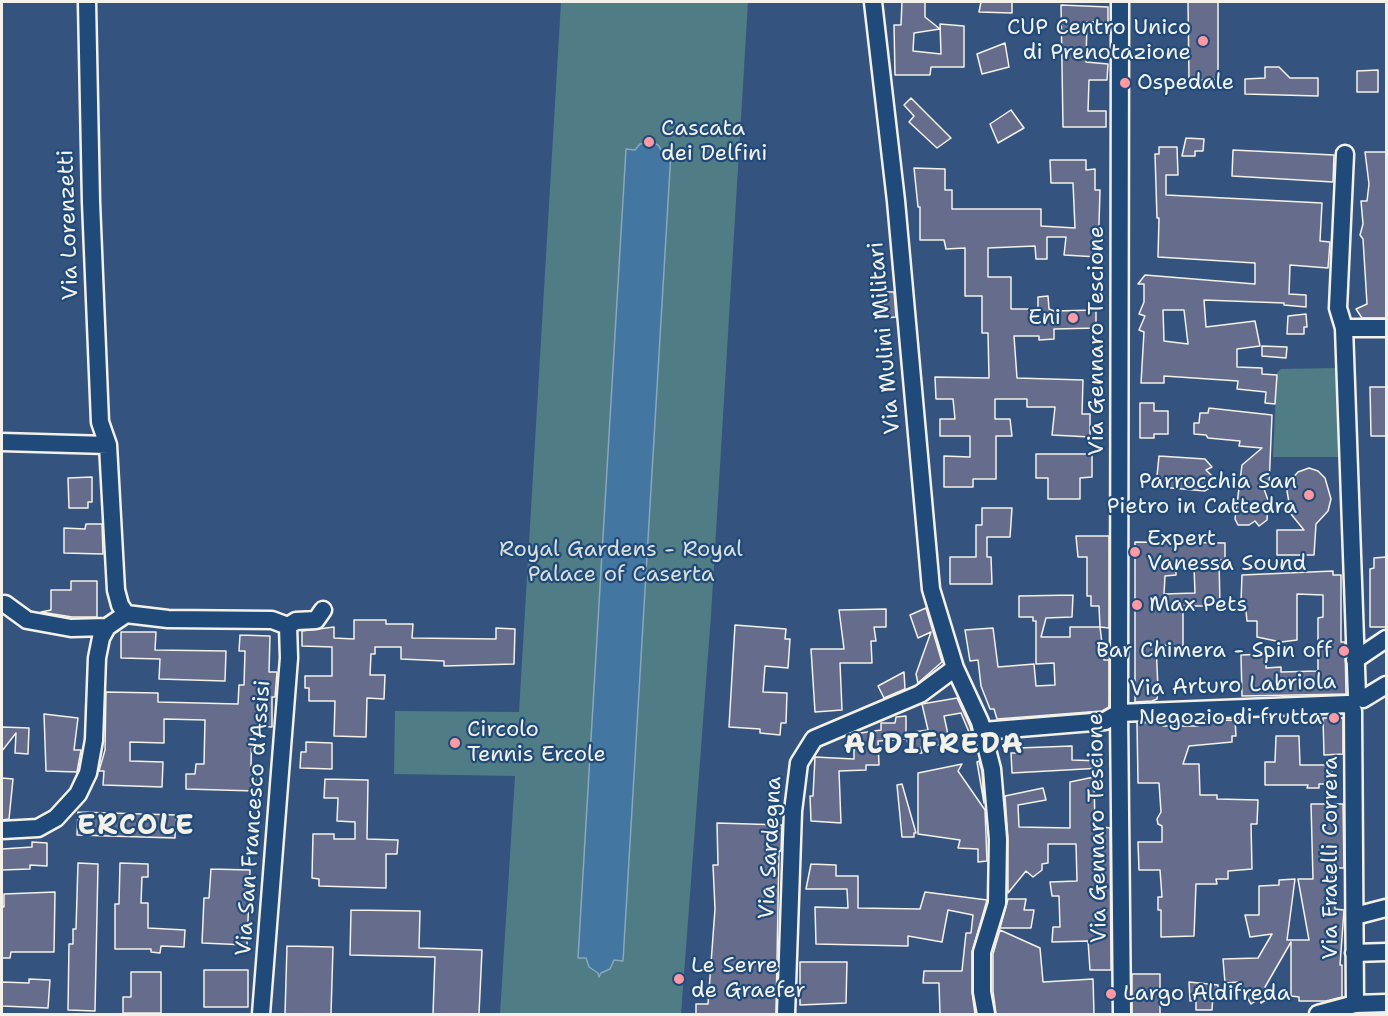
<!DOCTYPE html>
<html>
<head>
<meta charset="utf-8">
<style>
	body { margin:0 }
	#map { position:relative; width:1388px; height:1016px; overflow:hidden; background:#34547f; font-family:"Shantell Sans",sans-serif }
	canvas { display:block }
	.frame { position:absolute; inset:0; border:3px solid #f4f1e8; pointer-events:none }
</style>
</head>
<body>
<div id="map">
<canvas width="1388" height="1016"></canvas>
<div class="frame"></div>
</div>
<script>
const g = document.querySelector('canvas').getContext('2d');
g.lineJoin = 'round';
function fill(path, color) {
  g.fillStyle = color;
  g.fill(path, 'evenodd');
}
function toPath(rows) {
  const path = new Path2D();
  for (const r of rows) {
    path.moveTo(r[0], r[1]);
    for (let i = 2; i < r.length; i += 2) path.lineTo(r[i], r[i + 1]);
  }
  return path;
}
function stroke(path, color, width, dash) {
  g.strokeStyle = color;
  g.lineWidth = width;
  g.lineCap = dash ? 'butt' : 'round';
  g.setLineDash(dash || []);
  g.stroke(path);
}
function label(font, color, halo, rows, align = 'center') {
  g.font = font + ' "Shantell Sans",sans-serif';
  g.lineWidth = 4.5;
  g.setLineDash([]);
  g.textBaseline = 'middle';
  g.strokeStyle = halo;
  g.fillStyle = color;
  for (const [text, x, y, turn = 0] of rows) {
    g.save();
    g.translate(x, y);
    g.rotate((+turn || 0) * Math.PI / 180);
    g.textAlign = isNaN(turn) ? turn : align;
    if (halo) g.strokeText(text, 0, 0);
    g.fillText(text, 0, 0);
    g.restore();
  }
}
fill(toPath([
	[561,2,748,2,711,615,681,1014,500,1014,515,776,394,774,395,711,519,712],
	[1339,368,1340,457,1273,457,1277,373,1281,369]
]), '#507c85');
const water = toPath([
	[651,142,658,145,662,151,671,152,623,961,614,960,610,969,601,973,599,977,598,973,589,967,586,958,578,958,626,149,635,150,640,144,651,142]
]);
fill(water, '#4376a0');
stroke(water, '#8aa7bd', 1.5);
const building = toPath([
	[902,2,925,2,925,17,940,29,914,33,913,51,941,54,940,24,964,26,964,67,931,67,930,75,895,75,894,25,901,25,902,2],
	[981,2,1012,2,1012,13,979,12,981,2],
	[1188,2,1218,2,1218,80,1189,80,1188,2],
	[1061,5,1108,7,1108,22,1087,22,1086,62,1108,64,1107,80,1089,80,1088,111,1106,111,1106,127,1063,127,1061,5],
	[1005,43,1009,67,982,74,977,54,1005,43],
	[1265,67,1279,67,1290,78,1318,78,1318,96,1245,94,1245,79,1265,78,1265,67],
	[1378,70,1378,92,1357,92,1357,71,1378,70],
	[911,98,951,138,937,148,909,122,914,116,904,105,911,98],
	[1011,110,1024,128,998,143,990,124,1011,110],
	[1186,138,1204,139,1203,151,1195,151,1195,156,1182,156,1186,138],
	[1159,147,1177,147,1178,175,1166,175,1166,195,1322,203,1320,241,1330,242,1328,268,1290,265,1289,294,1306,295,1306,307,1284,305,1284,303,1204,300,1206,327,1255,321,1260,346,1237,349,1237,367,1262,368,1262,374,1277,375,1275,404,1265,403,1266,392,1237,389,1238,381,1164,376,1164,383,1141,383,1144,332,1139,330,1145,316,1139,314,1144,302,1144,284,1138,284,1145,275,1255,284,1255,263,1158,257,1159,218,1157,218,1155,154,1159,154,1159,147],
	[1163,310,1184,310,1188,344,1164,341,1163,310],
	[1233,150,1334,155,1333,182,1232,176,1233,150],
	[1365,152,1386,152,1386,318,1362,318,1356,309,1367,304,1363,239,1360,235,1363,224,1361,201,1367,201,1369,184,1365,152],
	[1050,160,1086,160,1086,170,1095,169,1095,190,1100,190,1098,257,1064,255,1066,237,1047,237,1047,259,1036,259,1035,246,988,248,988,277,1011,277,1011,309,1038,309,1038,297,1048,296,1049,309,1054,311,1096,310,1096,328,1054,329,1054,339,1039,340,1039,336,1014,336,1017,378,1083,380,1082,414,1090,414,1090,437,1052,435,1055,407,1027,407,1027,399,995,399,995,419,1010,419,1012,436,996,436,996,479,973,479,973,487,944,487,944,456,970,457,970,436,940,436,940,419,955,419,953,399,936,399,935,377,989,378,988,333,982,333,982,296,965,296,965,248,946,249,944,240,920,240,920,207,918,207,914,168,945,169,945,190,952,190,952,209,1041,209,1041,226,1075,228,1073,183,1051,183,1050,160],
	[884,292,894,292,896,317,885,318,884,292],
	[1306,314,1307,327,1304,327,1304,334,1287,334,1288,316,1306,314],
	[1262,346,1287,347,1286,358,1262,356,1262,346],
	[1370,387,1386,387,1386,436,1371,436,1370,387],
	[1140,403,1154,403,1154,411,1168,411,1168,434,1154,434,1154,438,1140,438,1140,403],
	[1209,408,1272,415,1269,486,1264,489,1268,500,1267,520,1259,526,1255,521,1249,525,1238,525,1235,519,1242,465,1262,448,1239,446,1240,441,1208,438,1206,435,1194,434,1194,423,1199,423,1200,413,1208,413,1209,408],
	[1036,454,1092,454,1092,477,1080,478,1080,499,1048,499,1048,478,1036,478,1036,454],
	[1159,456,1205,459,1212,467,1206,470,1212,476,1211,487,1205,491,1160,487,1157,476,1159,456],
	[1309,468,1318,471,1325,478,1331,499,1328,511,1316,524,1314,555,1277,555,1277,530,1304,530,1291,514,1287,491,1291,480,1298,472,1309,468],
	[92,477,92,502,88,502,88,508,69,508,68,478,92,477],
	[982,508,1012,508,1010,537,987,537,987,557,991,557,992,584,950,584,950,557,976,557,976,525,982,525,982,508],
	[86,524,102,524,103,554,64,553,64,528,85,529,86,524],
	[1076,536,1109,536,1109,628,1100,627,1099,606,1091,606,1091,596,1087,596,1087,557,1078,557,1076,536],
	[1135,542,1225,543,1225,560,1219,560,1220,606,1183,606,1183,646,1156,645,1158,688,1157,699,1152,701,1135,702,1135,542],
	[1176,567,1194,567,1195,593,1164,594,1165,576,1176,575,1176,567],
	[1386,557,1386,627,1370,627,1370,569,1374,568,1374,558,1386,557],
	[1333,571,1333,575,1341,575,1341,642,1345,642,1346,694,1242,696,1241,655,1266,654,1266,668,1281,667,1281,672,1318,671,1318,618,1323,617,1323,595,1297,594,1297,640,1281,642,1257,637,1257,621,1247,621,1245,602,1241,602,1242,575,1333,571],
	[71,581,97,581,97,617,72,617,41,612,51,610,51,590,71,590,71,581],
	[1073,595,1072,617,1046,618,1041,637,1070,637,1070,627,1100,627,1104,660,1109,660,1109,707,1102,711,997,719,994,709,990,709,981,686,978,660,970,661,965,630,993,628,998,667,1034,664,1036,686,1055,685,1054,663,1036,664,1036,621,1033,621,1033,617,1019,617,1019,596,1073,595],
	[926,608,942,662,918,683,916,674,931,632,918,638,910,615,926,608],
	[886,609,886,627,874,627,876,641,871,641,872,663,840,663,842,710,815,712,811,649,844,649,839,610,886,609],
	[354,620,386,620,386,624,413,624,412,638,496,639,496,628,515,629,514,664,444,666,444,661,401,659,401,647,375,647,375,654,371,654,370,675,385,675,384,699,367,698,366,737,334,736,335,701,309,701,309,688,305,688,305,676,332,676,332,647,302,646,302,631,334,627,334,638,354,639,354,620],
	[735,625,786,629,785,639,790,639,788,668,765,666,763,692,787,693,786,723,781,723,780,735,760,733,760,729,729,727,735,625],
	[121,632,156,632,155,650,226,651,225,681,159,679,160,659,121,658,121,632],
	[240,635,270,636,269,672,277,672,275,697,272,697,272,727,252,726,251,766,256,766,255,791,186,789,186,774,195,774,196,764,204,764,205,720,164,719,164,743,130,742,130,761,163,762,162,787,103,785,104,771,99,771,105,750,106,692,158,693,158,702,238,704,239,685,244,685,245,651,239,651,240,635],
	[904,672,905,689,884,698,878,686,904,672],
	[957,698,970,726,976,749,961,713,944,716,950,744,921,747,922,753,910,754,907,739,878,741,879,765,866,765,866,770,839,771,841,823,811,821,810,796,813,796,815,757,854,759,854,734,881,730,881,723,895,723,896,717,906,716,906,733,928,730,922,704,957,698],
	[44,714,78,718,74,750,81,750,77,772,46,771,44,714],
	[1323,718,1343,718,1343,754,1324,755,1323,718],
	[1235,720,1236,736,1232,736,1232,742,1189,746,1183,764,1199,764,1200,795,1217,795,1217,799,1258,800,1257,824,1251,824,1252,869,1228,871,1228,879,1216,879,1217,884,1196,884,1194,936,1161,937,1161,910,1158,910,1158,897,1162,897,1160,870,1139,870,1138,842,1162,842,1162,826,1158,824,1157,819,1161,812,1159,783,1138,783,1137,723,1163,722,1163,726,1198,726,1198,721,1235,720],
	[2,727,29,728,28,754,15,753,16,733,2,751,2,727],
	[1276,736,1299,736,1300,765,1332,765,1332,784,1319,784,1319,788,1307,788,1308,785,1265,785,1265,762,1275,762,1276,736],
	[306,742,332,743,332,769,300,768,301,752,306,752,306,742],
	[1072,746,1072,760,1102,761,1102,768,1012,773,1011,753,1018,753,1018,748,1072,746],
	[979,761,982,771,984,803,977,762,979,761],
	[962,764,958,771,985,810,987,861,978,862,978,849,958,848,960,840,918,834,918,773,962,764],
	[1094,777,1095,826,1110,828,1111,970,1090,970,1088,941,1052,942,1053,927,1060,927,1059,896,1052,896,1050,882,1077,881,1076,844,1048,844,1048,863,1042,864,1042,870,1033,877,1026,871,1008,893,1008,839,1005,796,1043,788,1046,800,1018,805,1019,827,1070,828,1070,782,1094,777],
	[2,778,13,779,9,819,2,820,2,778],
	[325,779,368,780,367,839,398,840,397,854,386,854,386,888,319,886,319,879,312,878,313,834,334,834,334,839,355,839,355,822,337,821,338,798,324,798,325,779],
	[902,784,916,833,914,833,914,837,902,837,897,785,902,784],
	[1311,804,1343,804,1344,868,1332,868,1335,909,1344,910,1340,965,1342,965,1342,997,1326,1001,1299,1001,1299,997,1291,996,1291,942,1265,987,1272,996,1261,1003,1260,998,1251,1004,1238,982,1225,983,1223,959,1258,958,1272,934,1250,937,1245,915,1259,915,1259,886,1279,885,1279,880,1295,879,1287,940,1309,940,1298,879,1313,879,1311,804],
	[78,812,176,815,175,838,77,835,78,812],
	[717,823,782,825,781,851,779,851,776,1014,696,1014,696,1004,708,1004,715,909,713,865,718,865,717,823],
	[32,842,47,843,47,866,30,865,30,869,2,870,2,849,32,847,32,842],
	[78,863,98,864,95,1011,68,1010,69,944,73,944,73,929,76,929,78,863],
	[120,863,148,864,148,877,142,877,141,903,148,903,148,928,185,930,184,947,161,946,160,953,151,952,151,949,115,949,115,904,119,904,120,863],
	[811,864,836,865,836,876,858,876,858,908,920,909,925,892,987,900,972,952,972,992,975,1014,940,1014,939,983,923,983,924,971,962,971,966,933,971,933,973,915,948,910,942,942,908,936,908,946,816,944,815,907,848,908,847,889,806,889,811,864],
	[211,869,250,870,247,945,202,943,204,898,209,898,211,869],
	[55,892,54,952,11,952,10,958,2,958,2,906,4,907,4,894,55,892],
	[1008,899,1026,899,1024,910,1034,910,1031,928,1000,928,1008,899],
	[351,910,420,911,419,948,482,950,479,1014,433,1014,435,957,350,955,351,910],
	[1000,930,1040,948,1043,982,1093,979,1094,1014,996,1014,993,991,993,954,1000,930],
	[287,946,333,947,331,1014,285,1014,287,946],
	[800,962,847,962,846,1003,800,1005,800,962],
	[204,970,248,970,248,1007,204,1007,204,970],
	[131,972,161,972,161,1013,123,1013,123,997,131,997,131,972],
	[1132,974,1160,974,1160,1014,1132,1014,1132,974],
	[29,979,50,980,48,1008,2,1006,2,982,29,983,29,979],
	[1189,982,1218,985,1218,995,1213,995,1212,1010,1196,1010,1196,1000,1190,1001,1189,982]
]);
fill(building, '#666d8c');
stroke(building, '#f4f1e8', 1.5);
const minor = toPath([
	[87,2,91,202,100,422,108,445,116,590,120,605,126,614],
	[873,2,896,201,931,589,955,668,980,722,992,769,998,839,997,903,982,952,982,992,986,1014],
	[1120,2,1119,713,1122,1014],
	[1345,154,1338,308,1344,328,1357,696],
	[1344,328,1386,328],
	[2,442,108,445],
	[5,604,27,620,71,628,107,627,126,614,168,619,272,620,288,626],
	[288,626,296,621,316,620,323,610],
	[1355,660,1386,639],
	[1363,699,1386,685],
	[1353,711,1355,1004],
	[983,731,1105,721,1119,713,1348,704],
	[2,830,38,828,56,818,78,794,88,773,94,740,97,658,101,638,107,627],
	[1355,916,1386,908],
	[1354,953,1386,952],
	[261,1014,289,658,288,626],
	[786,1014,793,811,799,763,814,739,920,694,955,668],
	[1318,1014,1355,1004,1386,1003]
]);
stroke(minor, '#f4f1e8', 21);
stroke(minor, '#1f4a7a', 16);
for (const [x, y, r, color] of [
	[1203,41,6,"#ff9aa2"],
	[1125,83,6,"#ff9aa2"],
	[649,142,6,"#ff9aa2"],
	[1073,318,6,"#ff9aa2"],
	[1309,495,6,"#ff9aa2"],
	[1135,552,6,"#ff9aa2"],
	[1137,605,6,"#ff9aa2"],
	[1344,651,6,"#ff9aa2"],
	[1334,718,6,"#ff9aa2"],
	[455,743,6,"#ff9aa2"],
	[679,979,6,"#ff9aa2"],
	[1111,994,6,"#ff9aa2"]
]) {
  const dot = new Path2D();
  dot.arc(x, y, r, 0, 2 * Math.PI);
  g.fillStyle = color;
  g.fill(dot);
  stroke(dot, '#1f4a7a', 2);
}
label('22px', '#f4f1e8', '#1f4a7a', [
	["CUP Centro Unico",1191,28,"right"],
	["di Prenotazione",1191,53,"right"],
	["Ospedale",1137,83],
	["Cascata",661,129],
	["dei Delfini",661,154],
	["Eni",1061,318,"right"],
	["Parrocchia San",1297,482,"right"],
	["Pietro in Cattedra",1297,507,"right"],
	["Expert",1147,539],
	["Vanessa Sound",1147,564],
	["Max Pets",1149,605],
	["Bar Chimera - Spin off",1332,651,"right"],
	["Negozio di frutta",1322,718,"right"],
	["Circolo",467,730],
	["Tennis Ercole",467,755],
	["Le Serre",691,966],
	["de Graefer",691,991],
	["Largo Aldifreda",1123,994]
], 'left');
label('22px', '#f4f1e8', '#1f4a7a', [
	["Via Lorenzetti",69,225,-92],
	["Via Mulini Militari",885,338,-95],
	["Via Gennaro Tescione",1097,341,-90],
	["Via Arturo Labriola",1233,686,-2],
	["Via San Francesco d'Assisi",254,818,-86],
	["Via Gennaro Tescione",1098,828,-91],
	["Via Sardegna",771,848,-87],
	["Via Fratelli Correra",1331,858,-90]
]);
label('22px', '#dbdfd9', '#1f4a7a', [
	["Royal Gardens - Royal",621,550],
	["Palace of Caserta",621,575]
]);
g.letterSpacing = '1.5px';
label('bold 28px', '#f4f1e8', '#1f4a7a', [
	["ALDIFREDA",934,746],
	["ERCOLE",136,827]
]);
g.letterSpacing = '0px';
</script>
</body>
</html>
